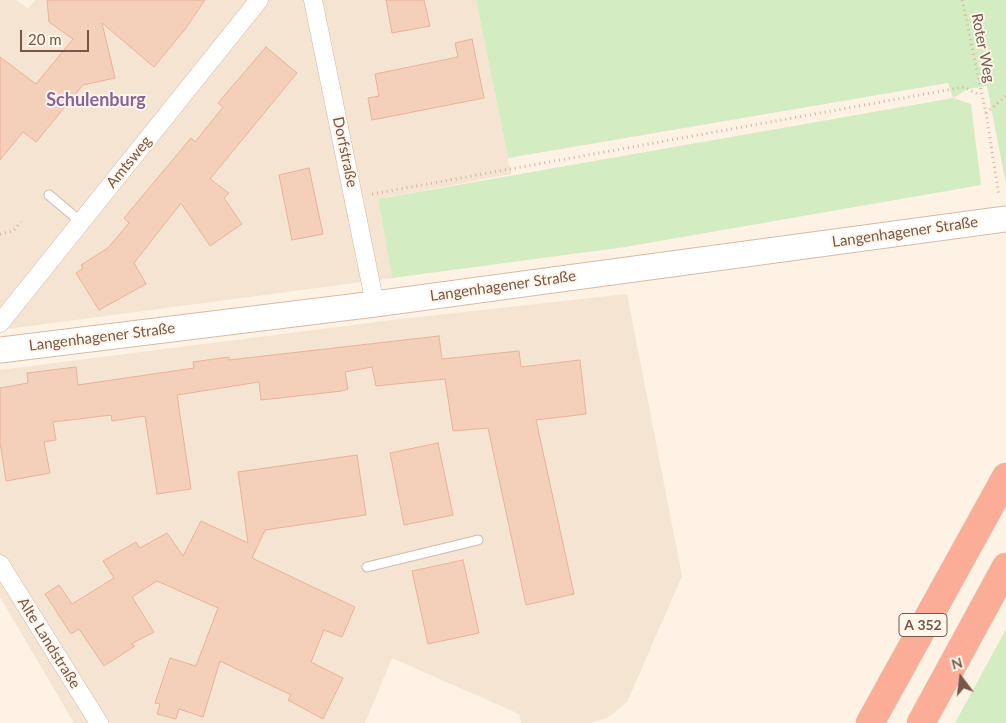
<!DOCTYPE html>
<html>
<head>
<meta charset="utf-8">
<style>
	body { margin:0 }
	#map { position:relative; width:1006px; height:723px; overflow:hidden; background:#fdf2e3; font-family:Lato,sans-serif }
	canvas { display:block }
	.north { position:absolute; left:936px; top:653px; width:50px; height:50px; -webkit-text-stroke:4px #fff6eb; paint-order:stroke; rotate:345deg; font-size:14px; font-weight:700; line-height:20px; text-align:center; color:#775747 }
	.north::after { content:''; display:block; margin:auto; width:18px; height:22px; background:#775747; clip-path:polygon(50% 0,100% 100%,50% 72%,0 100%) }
	.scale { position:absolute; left:20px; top:30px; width:69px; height:22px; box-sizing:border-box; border:2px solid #775747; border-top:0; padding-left:6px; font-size:15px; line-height:18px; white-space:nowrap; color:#775747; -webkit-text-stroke:4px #fff6eb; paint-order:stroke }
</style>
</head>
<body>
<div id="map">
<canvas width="1006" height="723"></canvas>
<div class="north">N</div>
<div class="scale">20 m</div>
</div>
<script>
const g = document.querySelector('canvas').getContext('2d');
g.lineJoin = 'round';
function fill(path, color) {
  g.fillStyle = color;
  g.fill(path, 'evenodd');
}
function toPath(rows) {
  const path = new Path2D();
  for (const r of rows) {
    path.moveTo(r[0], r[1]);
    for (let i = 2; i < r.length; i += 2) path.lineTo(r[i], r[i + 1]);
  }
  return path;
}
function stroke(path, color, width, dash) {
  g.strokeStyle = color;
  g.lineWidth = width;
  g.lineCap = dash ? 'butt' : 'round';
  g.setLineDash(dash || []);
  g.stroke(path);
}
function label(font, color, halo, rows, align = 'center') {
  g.font = font + ' Lato,sans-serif';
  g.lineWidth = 4;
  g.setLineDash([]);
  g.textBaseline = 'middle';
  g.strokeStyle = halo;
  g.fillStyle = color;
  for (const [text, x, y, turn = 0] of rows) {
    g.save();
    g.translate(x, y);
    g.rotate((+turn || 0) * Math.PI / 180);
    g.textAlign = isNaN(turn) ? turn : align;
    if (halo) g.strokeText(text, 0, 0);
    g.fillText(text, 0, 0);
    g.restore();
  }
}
fill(toPath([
	[0,0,16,0,28,9,35,0,476,0,511,174,378,199,392,278,0,330],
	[627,294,682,576,627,702,607,718,590,723,521,723,519,714,392,658,365,723,74,723,0,597,0,370,400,319]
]), '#f5e4d1');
fill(toPath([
	[476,0,1006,0,1006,184,987,86,968,89,953,98,971,104,981,185,625,247,392,278,378,199,953,98,948,83,508,158],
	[1006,629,1006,723,955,723]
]), '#d4ecc1');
const building = toPath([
	[47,0,205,0,186,28,154,67,102,23,115,78,83,85,36,142,23,132,0,160,0,57,36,84,73,39,49,22,47,0],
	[386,0,424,0,430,26,392,33,386,0],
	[472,39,484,98,372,120,368,98,379,96,375,74,458,57,455,43,472,39],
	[266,47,297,73,210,179,229,193,224,198,242,224,210,246,181,203,134,263,146,284,99,310,76,273,83,268,81,265,108,248,129,223,124,218,191,138,195,142,223,107,218,103,266,47],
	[309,168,323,234,292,240,279,175,309,168],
	[439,336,442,359,519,351,521,367,580,360,586,414,536,420,574,594,526,605,488,428,453,431,445,379,376,386,372,367,345,372,348,389,342,391,261,400,259,382,177,395,191,489,157,494,145,416,112,421,111,415,53,422,56,440,44,442,50,473,6,481,0,442,0,388,28,383,27,373,76,367,78,385,194,368,193,362,229,357,229,360,439,336],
	[438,443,453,515,404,525,390,453,438,443],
	[357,455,366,515,265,530,252,558,355,607,342,637,324,630,311,662,343,678,323,719,288,700,291,695,220,661,203,717,179,709,176,719,157,714,160,704,155,703,170,658,196,666,218,608,157,581,132,597,154,632,131,644,135,646,104,666,79,629,71,634,45,594,59,585,72,604,114,578,103,561,136,542,140,548,167,533,183,556,201,521,248,543,238,472,357,455],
	[463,560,479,633,428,644,412,571,463,560]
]);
fill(building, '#f4cfb9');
stroke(building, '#e8b499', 1);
const service = toPath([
	[49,195,81,222],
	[367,567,478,540]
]);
const minor = toPath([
	[313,0,375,304],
	[0,323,259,0],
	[0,564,99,723]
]);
const secondary = toPath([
	[0,350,375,304,1006,219]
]);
const motorway = toPath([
	[870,723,1006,477],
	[921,723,1006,567]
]);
stroke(service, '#d1bbab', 11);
stroke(minor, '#d1bbab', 19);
stroke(secondary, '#d5bba9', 27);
stroke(motorway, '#dcd3cf', 29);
stroke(toPath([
	[962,0,986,113,999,196],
	[986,113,1006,96],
	[372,194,964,87,980,95],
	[0,234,13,231,21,222]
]), '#d9b29c', 3, [1, 4]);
stroke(service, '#fff', 9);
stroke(minor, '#fff', 18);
stroke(secondary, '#fff', 25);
stroke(motorway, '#fbad97', 28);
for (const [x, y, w] of [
	[923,625,48]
]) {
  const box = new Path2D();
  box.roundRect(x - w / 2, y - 11.5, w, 23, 4);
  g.fillStyle = '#fff6eb';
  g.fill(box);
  stroke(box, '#775747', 1);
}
label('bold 14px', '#775747', null, [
	["A 352",923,625]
]);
label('15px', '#775747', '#fff6eb', [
	["Roter Weg",983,48,79],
	["Dorfstraße",345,152,78],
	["Amtsweg",129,162,-51],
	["Langenhagener Straße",905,232,-8],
	["Langenhagener Straße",503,286,-8],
	["Langenhagener Straße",102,337,-7],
	["Alte Landstraße",49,643,58]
]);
label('bold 18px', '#86639b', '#fff6eb', [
	["Schulenburg",96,100]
]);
</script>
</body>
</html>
